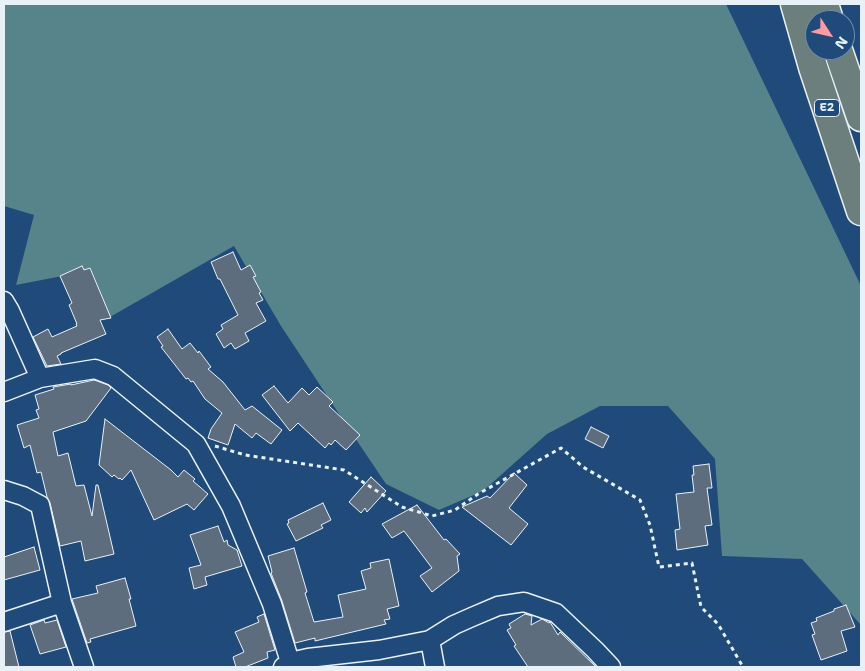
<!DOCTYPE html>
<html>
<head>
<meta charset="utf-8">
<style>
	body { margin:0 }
	#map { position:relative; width:865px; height:671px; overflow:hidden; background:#1f4a7a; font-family:"Shantell Sans",sans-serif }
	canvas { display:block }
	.frame { position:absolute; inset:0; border:5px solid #e8f1f8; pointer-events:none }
	.north { position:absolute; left:805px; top:10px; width:50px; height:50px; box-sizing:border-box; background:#1f4a7a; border:1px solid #6f8dac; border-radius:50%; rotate:125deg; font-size:14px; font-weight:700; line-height:20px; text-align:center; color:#e8f1f8 }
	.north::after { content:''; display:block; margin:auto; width:18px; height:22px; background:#ff9aa2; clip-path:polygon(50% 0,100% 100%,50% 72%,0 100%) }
</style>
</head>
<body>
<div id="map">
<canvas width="865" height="671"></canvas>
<div class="frame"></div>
<div class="north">N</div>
</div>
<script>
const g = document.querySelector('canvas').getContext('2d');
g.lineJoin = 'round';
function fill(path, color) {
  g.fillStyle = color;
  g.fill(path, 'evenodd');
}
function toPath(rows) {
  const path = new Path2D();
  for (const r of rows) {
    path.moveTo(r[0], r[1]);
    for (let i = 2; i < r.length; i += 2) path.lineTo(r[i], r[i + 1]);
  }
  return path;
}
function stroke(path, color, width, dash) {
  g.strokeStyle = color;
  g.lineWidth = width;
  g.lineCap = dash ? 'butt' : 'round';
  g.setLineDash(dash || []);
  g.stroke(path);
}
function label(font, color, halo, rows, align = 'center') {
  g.font = font + ' "Shantell Sans",sans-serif';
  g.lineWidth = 5;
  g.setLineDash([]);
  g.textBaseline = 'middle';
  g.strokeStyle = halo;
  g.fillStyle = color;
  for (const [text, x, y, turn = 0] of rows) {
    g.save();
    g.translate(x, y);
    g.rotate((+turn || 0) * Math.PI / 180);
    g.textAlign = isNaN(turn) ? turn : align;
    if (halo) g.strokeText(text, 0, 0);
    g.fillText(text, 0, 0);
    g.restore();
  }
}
fill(toPath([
	[4,4,726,4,861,286,861,625,802,559,722,556,715,459,668,406,600,406,547,434,483,491,439,510,386,484,347,426,281,326,234,246,110,317,88,271,16,285,34,215,4,206]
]), '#57838b');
const building = toPath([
	[233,252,241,270,250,265,256,276,253,277,261,292,259,293,263,300,256,303,266,321,245,333,249,341,235,349,231,343,224,348,216,334,223,329,221,325,238,315,220,279,218,279,211,262,233,252],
	[82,266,84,270,90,268,111,318,100,320,106,334,61,353,61,354,57,356,61,364,47,366,33,337,48,329,52,337,77,326,76,324,77,324,69,305,72,303,60,276,82,266],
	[168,329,182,349,190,343,198,353,199,351,211,367,208,369,223,382,245,410,252,406,282,430,271,444,256,433,252,438,235,424,228,445,208,438,211,429,222,413,205,399,193,381,191,382,188,378,186,379,161,347,163,346,157,337,168,329],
	[94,380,108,385,111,388,86,421,53,432,58,456,68,453,76,486,84,485,92,516,96,485,98,485,114,554,85,561,81,541,60,546,50,503,47,497,41,472,37,473,30,445,24,448,17,425,39,418,36,410,39,409,35,395,54,389,53,387,71,384,71,385,94,380],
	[274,386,288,403,302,388,309,395,317,387,333,402,329,406,360,435,346,450,335,440,331,445,329,443,325,448,298,423,290,431,262,395,274,386],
	[105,419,171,470,178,477,184,470,195,479,193,481,208,494,194,510,187,504,154,520,131,470,122,480,120,478,119,479,114,475,112,477,99,465,105,419],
	[591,427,609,436,603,448,585,439,591,427],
	[709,464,712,488,707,488,712,525,705,526,708,545,677,550,675,530,680,529,676,494,694,492,692,475,694,475,693,466,709,464],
	[514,473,527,485,509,508,528,524,511,545,462,507,487,496,490,498,514,473],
	[371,477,386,491,367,512,365,508,361,513,349,502,371,477],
	[323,503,331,520,321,525,323,528,296,541,287,524,289,523,288,520,323,503],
	[417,505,444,540,446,539,460,554,457,556,459,571,432,592,420,576,432,568,404,531,392,538,382,524,417,505],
	[218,526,224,542,227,540,228,545,237,550,242,566,205,577,207,585,194,589,189,568,201,565,190,535,218,526],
	[34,547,40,570,4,580,4,557,34,547],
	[294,548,307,592,305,593,314,622,343,617,338,595,366,589,361,571,371,568,370,563,389,559,399,606,387,609,390,619,384,620,386,624,315,641,315,638,295,643,282,601,271,573,272,572,268,556,294,548],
	[125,578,131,599,129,599,136,626,90,639,91,642,87,643,72,599,98,593,96,586,125,578],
	[846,605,855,627,841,631,847,651,821,660,812,635,815,634,811,623,817,621,816,618,834,611,834,609,846,605],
	[264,614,275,650,267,652,268,658,245,667,236,667,233,657,244,652,235,632,259,622,257,617,264,614],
	[525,614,532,616,531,625,542,619,549,623,550,622,558,635,560,632,596,667,528,667,514,646,516,645,507,630,511,628,509,624,525,614],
	[44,620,45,623,57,620,66,647,40,654,30,625,44,620],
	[10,631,19,667,4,667,4,632,10,631]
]);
fill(building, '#5e6d7e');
stroke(building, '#e8f1f8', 1);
const minor = toPath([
	[4,301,10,311,40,378],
	[4,392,40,378,95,369,113,376,196,444,231,506,272,604,290,662,288,667],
	[4,490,23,496,40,505,62,603,84,667],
	[4,622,62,603],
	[430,640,435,667],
	[283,667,290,662,308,658,379,650,430,640,454,625,472,617,498,606,524,602,556,613,595,650,611,667]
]);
const motorway = toPath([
	[795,4,813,67,861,211],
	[824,4,829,20],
	[838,50,861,117]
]);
stroke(minor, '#e8f1f8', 21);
stroke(motorway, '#e8f1f8', 31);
stroke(toPath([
	[215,446,245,455,344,470,402,507,432,516,455,510,478,494,561,448,583,467,640,500,650,525,659,567,692,563,701,607,718,624,743,667]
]), '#e8f1f8', 3, [4, 4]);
stroke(minor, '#1f4a7a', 18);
stroke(motorway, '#6c7f7c', 28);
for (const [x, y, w] of [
	[827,108,25]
]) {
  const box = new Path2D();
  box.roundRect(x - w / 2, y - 8.5, w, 17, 4);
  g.fillStyle = '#1f4a7a';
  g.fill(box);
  stroke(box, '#e8f1f8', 1);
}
label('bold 11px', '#e8f1f8', null, [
	["E2",827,108]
]);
</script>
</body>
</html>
